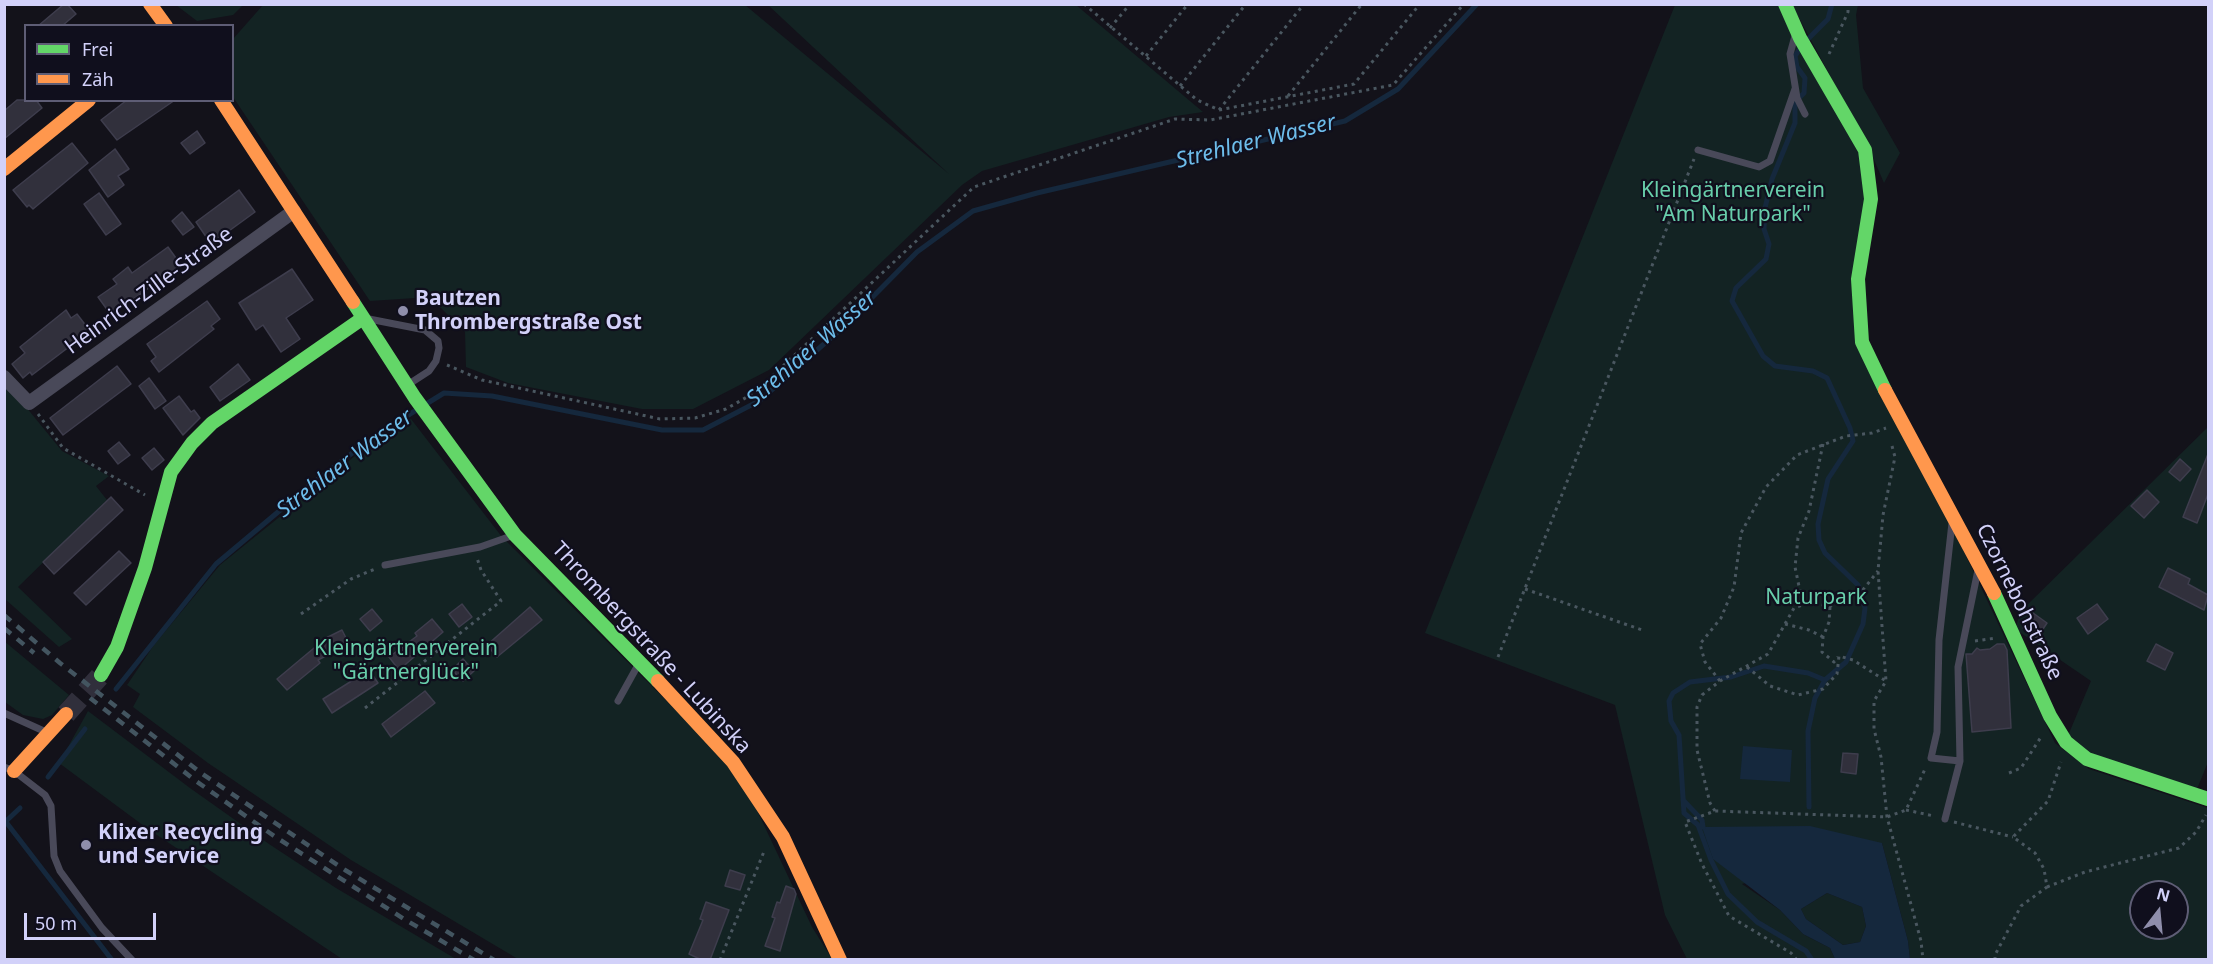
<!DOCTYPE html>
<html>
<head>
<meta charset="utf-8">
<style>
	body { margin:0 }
	#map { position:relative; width:2213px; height:964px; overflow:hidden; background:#13121a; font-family:"Noto Sans",sans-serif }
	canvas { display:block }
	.frame { position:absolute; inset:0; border:6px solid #d2d1f9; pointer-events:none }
	.legend { position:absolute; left:24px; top:24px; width:210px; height:78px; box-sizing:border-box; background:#100f1d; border:2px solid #5e5d75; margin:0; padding:8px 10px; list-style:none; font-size:18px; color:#d2d1f9 }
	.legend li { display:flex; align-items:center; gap:12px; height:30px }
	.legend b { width:30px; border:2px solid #5e5d75 }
	.north { position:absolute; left:2129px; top:880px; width:60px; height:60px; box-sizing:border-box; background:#100f1d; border:2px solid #5e5d75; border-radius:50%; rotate:16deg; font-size:16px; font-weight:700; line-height:24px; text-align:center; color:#d2d1f9 }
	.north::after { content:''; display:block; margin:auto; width:21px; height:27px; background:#8f8eab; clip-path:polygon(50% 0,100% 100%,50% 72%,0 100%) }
	.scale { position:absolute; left:24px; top:913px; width:132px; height:27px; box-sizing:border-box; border:3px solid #d2d1f9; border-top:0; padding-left:8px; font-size:18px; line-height:21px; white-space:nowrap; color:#d2d1f9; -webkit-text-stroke:4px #100f1d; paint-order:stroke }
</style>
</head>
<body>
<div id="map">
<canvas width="2213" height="964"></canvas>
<div class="frame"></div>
<ul class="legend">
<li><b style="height:8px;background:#63d668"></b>Frei</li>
<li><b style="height:8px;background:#ff974d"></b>Zäh</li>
</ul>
<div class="north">N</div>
<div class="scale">50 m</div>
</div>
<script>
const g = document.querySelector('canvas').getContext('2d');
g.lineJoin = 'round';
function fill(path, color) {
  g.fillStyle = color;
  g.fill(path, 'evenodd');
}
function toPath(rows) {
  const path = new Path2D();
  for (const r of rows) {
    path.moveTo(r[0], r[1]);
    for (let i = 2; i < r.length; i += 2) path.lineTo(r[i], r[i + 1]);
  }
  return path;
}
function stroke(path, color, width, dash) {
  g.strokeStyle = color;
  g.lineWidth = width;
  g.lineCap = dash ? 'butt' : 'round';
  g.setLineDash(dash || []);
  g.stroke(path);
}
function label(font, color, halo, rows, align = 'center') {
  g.font = font + ' "Noto Sans",sans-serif';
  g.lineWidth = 4.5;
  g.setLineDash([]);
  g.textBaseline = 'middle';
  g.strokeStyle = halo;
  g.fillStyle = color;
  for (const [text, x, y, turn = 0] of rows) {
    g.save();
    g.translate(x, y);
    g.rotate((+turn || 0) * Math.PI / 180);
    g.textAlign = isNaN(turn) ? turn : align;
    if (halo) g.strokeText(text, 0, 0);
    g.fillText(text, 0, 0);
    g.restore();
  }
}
fill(toPath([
	[176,5,243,5,233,15,197,21],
	[1076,5,1203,112,1169,117,982,171,962,185,769,370,693,409,642,409,508,383,466,367,465,332,441,308,415,298,370,301,233,97,233,39,263,5,745,5,949,174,768,5],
	[1675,5,1781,5,1861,149,1864,199,1855,340,1947,516,2055,743,2089,769,2208,808,2208,959,1910,959,1908,941,1882,843,1742,884,1780,910,1803,934,1830,948,1835,959,1687,959,1665,915,1615,705,1425,633],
	[2141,892,2177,892,2177,928,2141,928],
	[1792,5,1858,5,1856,15,1863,88,1900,153,1884,183,1869,148],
	[4,380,62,451,109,476,96,486,107,500,18,587,72,639,59,647,5,599],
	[411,419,502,537,701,735,745,785,812,927,832,959,518,959,351,860,208,763,133,707,140,694,127,685,154,645,220,565,376,439],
	[2208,427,2208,762,2197,789,2090,754,2067,738,2091,681,2015,629,2021,611],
	[4,641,69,695,52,715,43,719,23,715,5,702],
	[88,711,190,788,269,844,336,888,456,959,342,959,148,829,59,763],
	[1827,893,1862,907,1866,926,1860,942,1843,945,1806,919,1801,909]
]), '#132323');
fill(toPath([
	[1743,746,1792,750,1790,782,1740,779],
	[1810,826,1882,843,1908,941,1910,959,1835,959,1830,948,1803,934,1780,910,1713,859,1702,827],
	[1827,893,1862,907,1866,926,1860,942,1843,945,1806,919,1801,909]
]), '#15283d');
stroke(toPath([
	[1807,40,1828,19,1832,4],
	[1801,47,1795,56,1797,67,1805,78,1804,93,1795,102,1795,123,1772,179,1765,208,1764,229,1769,244,1766,259,1736,288,1732,301,1763,356,1775,366,1813,371,1827,378,1850,428,1853,441,1828,479,1818,524,1819,540,1825,553,1858,585,1865,608,1863,624,1846,662,1825,680,1815,698,1808,731,1809,807],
	[116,689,216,564,309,486,376,435,444,393,492,396,662,430,703,430,759,401,841,329,917,252,973,211,1037,193,1345,121,1398,89,1477,4],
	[48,777,85,729],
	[1683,800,1702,820,1703,827,1698,825],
	[6,822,112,960],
	[4,823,20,808],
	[1812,960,1806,951,1757,922,1728,894,1711,860,1698,825,1684,813,1679,735,1671,721,1669,701,1673,693,1690,682,1731,677,1764,666,1808,673,1825,680]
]), '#15283d', 5);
const building = toPath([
	[64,4,67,4,76,14,62,26,38,26,64,4],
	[17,100,36,100,42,108,4,139,4,111,17,100],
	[127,100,175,100,117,140,101,120,127,100],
	[197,131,205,143,190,154,181,143,197,131],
	[72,143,88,163,33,209,29,205,27,207,13,190,72,143],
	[115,149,129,169,118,176,124,185,108,197,89,170,115,149],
	[239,190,255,212,211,244,196,222,239,190],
	[99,193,121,224,106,235,84,204,99,193],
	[182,212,194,227,183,235,172,221,182,212],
	[168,247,181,265,111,315,98,297,117,284,113,279,128,267,132,273,168,247],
	[292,269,313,300,286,318,300,339,281,352,263,325,256,330,239,303,292,269],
	[207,301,220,319,211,326,214,329,159,372,151,361,156,357,147,344,207,301],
	[66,310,71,318,77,314,90,331,32,375,30,372,23,378,12,364,25,353,20,347,66,310],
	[238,364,250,380,220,401,210,387,238,364],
	[117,366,131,384,63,435,50,418,117,366],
	[149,378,166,401,155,409,139,386,149,378],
	[179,396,191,412,194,410,200,418,183,435,163,408,179,396],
	[119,442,130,455,118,464,108,451,119,442],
	[154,448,164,460,152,470,142,458,154,448],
	[2208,454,2208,494,2197,523,2183,517,2208,454],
	[2180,459,2191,469,2180,481,2169,472,2180,459],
	[2147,490,2159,502,2144,518,2131,506,2147,490],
	[111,497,123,510,54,574,43,562,111,497],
	[119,551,131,563,86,605,74,593,119,551],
	[2168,568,2190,579,2188,584,2208,595,2204,610,2159,587,2168,568],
	[462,604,472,617,459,627,449,614,462,604],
	[2097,604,2108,619,2088,634,2077,618,2097,604],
	[530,607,542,620,497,657,487,645,530,607],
	[372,609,382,621,370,631,360,619,372,609],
	[2033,613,2047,623,2037,638,2023,628,2033,613],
	[432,619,443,632,399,670,389,657,417,636,415,633,432,619],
	[342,630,349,644,318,660,320,663,287,690,277,679,326,638,342,630],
	[1997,644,2004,644,2007,650,2011,728,1972,732,1966,654,1972,654,1977,648,1980,650,1990,649,1997,644],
	[2156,644,2173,653,2165,670,2147,661,2156,644],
	[463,659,474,671,463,681,452,670,463,659],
	[369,670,378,683,332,713,323,699,369,670],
	[425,691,435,703,391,737,382,724,425,691],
	[1843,753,1858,754,1856,774,1841,772,1843,753],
	[730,870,745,875,740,890,725,886,730,870],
	[786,886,794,889,796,894,780,951,765,946,775,918,772,917,777,902,780,903,786,886],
	[706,902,729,910,710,960,702,960,689,954,703,920,700,919,706,902]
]);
fill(building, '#31303c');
stroke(building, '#3e3d4d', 1.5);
stroke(toPath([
	[66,714,101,675]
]), '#302f3b', 20, [20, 10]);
stroke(toPath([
	[1084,4,1197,100,1219,110,1354,84,1420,4],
	[1110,28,1130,4],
	[1829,54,1848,12,1848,4],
	[1146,56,1188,4],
	[1180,86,1246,4],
	[1288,96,1362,4],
	[1219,110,1304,4],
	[447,365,482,380,660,419,695,418,726,409,754,393,974,187,1175,119,1210,120,1393,85,1464,4],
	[38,414,63,448,145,495],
	[1823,444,1809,511,1798,538,1795,567,1801,596,1808,603,1830,606,1862,591,1878,571],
	[1892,446,1895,457,1883,515,1878,571,1886,681,1874,701,1874,729,1881,757,1887,817,1921,941,1923,960],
	[1525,589,1642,630],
	[1830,607,1829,622,1823,637,1822,652,1834,662,1838,657],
	[301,614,351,579,375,569],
	[1785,624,1809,630,1823,637],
	[1975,641,1996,638],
	[1498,657,1694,159],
	[1747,667,1770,686,1798,695,1823,689,1837,674,1839,656,1853,660,1886,681],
	[1720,681,1705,662,1700,644,1721,618,1734,587,1741,533,1766,487,1797,455,1846,436,1872,433,1886,428],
	[365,708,501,601,481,570,477,558],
	[2009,773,2021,768,2041,737],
	[1906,810,1934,816],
	[1715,811,1710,803,1697,750,1697,707,1702,695,1720,681,1768,654,1794,608,1808,603],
	[1954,822,2013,837],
	[2047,887,2085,872,2179,848,2196,832,2206,815],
	[720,960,765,849],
	[1797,960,1791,953,1729,916,1702,864,1685,822,1715,811,1887,817,1906,810,1926,767],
	[1995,960,1995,955,2021,906,2047,887,2044,869,2035,853,2013,837,2048,801,2061,762]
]), '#4a5760', 3, [3, 4.5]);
stroke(toPath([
	[1795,36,1790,54,1797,98,1805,114],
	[1698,150,1759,167,1770,161,1795,89],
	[369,319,425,330,438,341,439,348,436,361,429,371,409,384],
	[1952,523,1939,640,1937,732,1931,758,1960,761],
	[385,565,480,547,514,535],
	[618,701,638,665],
	[4,713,46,732],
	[4,767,14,771,45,795,51,806,54,856,60,871,102,928,132,960],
	[1945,819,1960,761,1958,667,1978,570]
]), '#494959', 7);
stroke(toPath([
	[4,377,29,403,294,211]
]), '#494959', 14);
stroke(toPath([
	[1785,4,1800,38,1865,150,1871,199,1858,279,1862,342,1885,390],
	[353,302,415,398,515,535,658,681],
	[1994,593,2050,716,2066,742,2087,759,2208,799],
	[101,675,117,647,145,568,171,472,192,443,212,423,363,318]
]), '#63d668', 14);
stroke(toPath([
	[150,4,166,26],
	[221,100,353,302],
	[4,169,89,100],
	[1885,390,1994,593],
	[658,681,733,762,783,837,840,960],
	[14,771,66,714]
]), '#ff974d', 14);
stroke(toPath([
	[4,615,60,663,201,773,345,870,494,960],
	[4,628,34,653],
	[90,698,196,781,274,836,404,919,474,960]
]), '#435560', 4.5, [9, 8]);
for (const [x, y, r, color] of [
	[403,311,6,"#8f8eab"],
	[86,845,6,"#8f8eab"]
]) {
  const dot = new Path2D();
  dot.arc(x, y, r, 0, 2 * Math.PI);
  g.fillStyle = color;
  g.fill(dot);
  stroke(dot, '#100f1d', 2);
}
label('21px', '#68ceab', '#100f1d', [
	["Kleingärtnerverein",1733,191],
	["\"Am Naturpark\"",1733,215],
	["Naturpark",1816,598],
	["Kleingärtnerverein",406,649],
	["\"Gärtnerglück\"",406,673]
]);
label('21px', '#d2d1f9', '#100f1d', [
	["Heinrich-Zille-Straße",149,291,-36],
	["Czornebohstraße",2019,602,64],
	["Thrombergstraße - Lubinska",651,648,47]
]);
label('bold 21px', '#d2d1f9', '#100f1d', [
	["Bautzen",415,299],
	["Thrombergstraße Ost",415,323],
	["Klixer Recycling",98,833],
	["und Service",98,857]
], 'left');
label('italic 22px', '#6dbdeb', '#100f1d', [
	["Strehlaer Wasser",1256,142,-14],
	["Strehlaer Wasser",812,349,-41],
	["Strehlaer Wasser",345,464,-37]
]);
</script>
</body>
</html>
